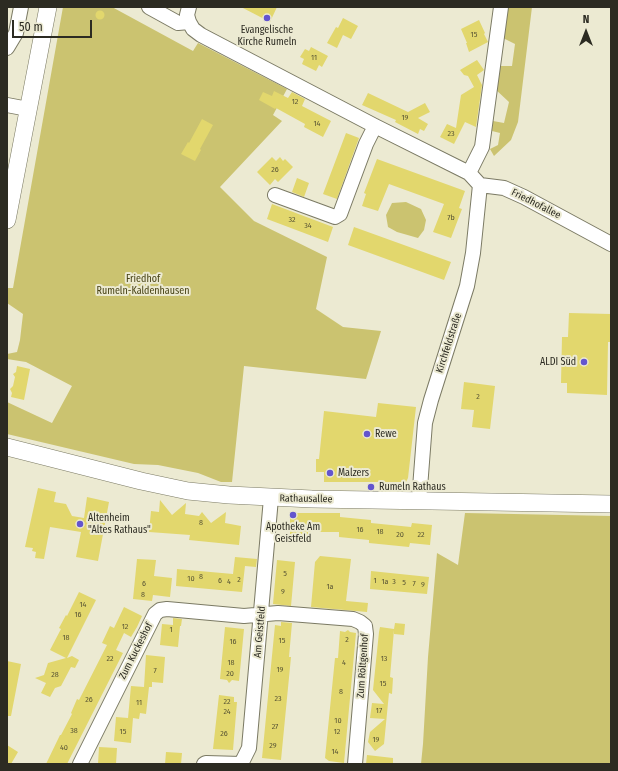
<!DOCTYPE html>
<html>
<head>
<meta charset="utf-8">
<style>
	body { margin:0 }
	#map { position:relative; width:618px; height:771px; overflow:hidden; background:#ecead2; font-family:"Fira Sans Condensed",sans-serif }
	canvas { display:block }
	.frame { position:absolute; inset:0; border:8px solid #2c2b22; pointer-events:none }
	.north { position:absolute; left:566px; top:12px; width:40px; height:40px; -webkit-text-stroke:3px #ecead2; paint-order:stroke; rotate:0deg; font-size:11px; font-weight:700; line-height:16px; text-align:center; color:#2c2b22 }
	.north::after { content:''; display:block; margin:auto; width:14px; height:18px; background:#2c2b22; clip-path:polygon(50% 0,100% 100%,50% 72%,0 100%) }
	.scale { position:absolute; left:12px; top:20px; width:80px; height:18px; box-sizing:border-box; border:2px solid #2c2b22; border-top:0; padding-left:5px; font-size:12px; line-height:14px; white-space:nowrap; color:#2c2b22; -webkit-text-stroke:3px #ecead2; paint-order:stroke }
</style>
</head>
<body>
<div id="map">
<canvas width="618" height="771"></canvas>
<div class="frame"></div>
<div class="north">N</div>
<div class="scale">50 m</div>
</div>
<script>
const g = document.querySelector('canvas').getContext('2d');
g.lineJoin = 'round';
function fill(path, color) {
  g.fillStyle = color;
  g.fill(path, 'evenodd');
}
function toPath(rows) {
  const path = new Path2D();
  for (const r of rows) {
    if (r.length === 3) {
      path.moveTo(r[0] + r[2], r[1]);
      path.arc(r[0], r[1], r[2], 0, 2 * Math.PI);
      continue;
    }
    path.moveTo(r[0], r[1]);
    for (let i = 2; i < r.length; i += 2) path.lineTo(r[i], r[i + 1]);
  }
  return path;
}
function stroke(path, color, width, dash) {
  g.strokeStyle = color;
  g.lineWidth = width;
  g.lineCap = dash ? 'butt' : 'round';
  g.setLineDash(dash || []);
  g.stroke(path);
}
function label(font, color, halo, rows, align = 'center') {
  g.font = font + ' "Fira Sans Condensed",sans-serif';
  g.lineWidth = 4;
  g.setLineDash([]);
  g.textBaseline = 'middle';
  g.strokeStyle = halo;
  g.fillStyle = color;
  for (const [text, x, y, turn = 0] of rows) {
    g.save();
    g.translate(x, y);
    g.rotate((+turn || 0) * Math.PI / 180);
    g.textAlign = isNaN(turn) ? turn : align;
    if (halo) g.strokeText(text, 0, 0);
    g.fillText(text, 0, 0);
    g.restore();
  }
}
fill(toPath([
	[63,7,112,7,193,51,198,43,287,89,273,115,282,121,220,187,254,221,327,257,316,309,343,327,381,331,366,379,244,366,232,482,221,482,198,473,158,465,134,464,7,434,7,402,52,423,72,386,26,362,7,359,7,354,17,352,20,340,23,314,7,303,7,291,8,288,13,288],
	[507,7,532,7,518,122,511,140,494,156,490,149,498,145,500,133,492,131,493,121,504,123,509,102,495,89,498,66,512,66,515,44,503,38],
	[406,202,421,209,426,220,424,230,418,238,397,232,388,227,386,215,392,203],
	[465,513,611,516,611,764,421,764,423,744,428,657,437,553,458,565]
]), '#cbc370');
fill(toPath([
	[241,7,277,7,270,22],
	[100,15,4.5],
	[343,18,358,26,351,39,343,35,337,48,327,43,336,27,338,28],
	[479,20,485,33,484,34,488,42,469,52,466,43,467,43,461,29],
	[311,47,328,56,322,67,319,65,316,71,302,64,304,59,300,57,305,49,309,51],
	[477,60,484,70,477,75,482,85,476,127,465,122,454,144,440,137,447,124,456,128,461,95,474,87,468,76,464,75,460,70],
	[274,91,288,98,292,92,305,99,302,106,331,121,323,137,304,127,305,124,276,108,275,109,259,100,263,92,272,96],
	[368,93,408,112,425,103,430,112,418,118,428,124,424,131,420,129,418,134,395,122,396,120,362,105],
	[202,119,213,125,200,149,201,150,195,161,181,154,188,142,189,143],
	[346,133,359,138,337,199,323,194],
	[272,157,276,161,280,157,283,161,285,159,293,167,278,182,275,179,270,185,257,172],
	[377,159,465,191,459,208,462,209,451,238,433,232,444,204,389,184,378,211,362,206,366,194,364,193],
	[297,178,309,183,304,197,292,192],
	[272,204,333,227,328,242,267,219],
	[354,227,451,262,444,280,348,245],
	[569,313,611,314,611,342,608,342,607,395,567,393,567,383,561,383,562,337,568,337],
	[17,366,30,369,24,400,11,397,12,393,10,389,13,386,15,377,13,374,16,372],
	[464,382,495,386,490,429,472,427,474,410,461,409],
	[378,403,416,407,408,478,406,482,324,482,324,472,316,472,316,459,319,459,324,411,376,417],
	[38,488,56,492,54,502,66,504,72,516,84,518,87,497,109,502,98,561,76,557,81,532,50,527,44,559,35,558,36,552,32,551,33,548,25,547],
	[160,500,172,515,186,503,185,514,199,516,202,512,211,523,226,512,225,523,241,526,239,545,189,540,190,535,149,532,151,511,159,512],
	[290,513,340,513,340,517,371,520,371,523,411,527,412,523,432,525,430,545,410,543,409,547,369,543,369,540,339,537,339,532,308,532,308,537,290,537],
	[320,556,351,559,346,601,368,603,367,612,311,607,315,562],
	[235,557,257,559,256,567,245,566,242,592,176,586,177,569,233,574],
	[137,559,156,560,154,576,172,578,170,597,153,595,152,601,133,599],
	[277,560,295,562,291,606,273,604],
	[371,571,429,577,427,594,370,589],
	[79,592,96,600,67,658,72,656,79,660,75,668,71,667,61,686,55,688,50,697,41,693,46,683,35,678,44,675,48,663,66,658,50,650,61,629,59,628,66,615,67,616],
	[124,607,142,616,137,627,131,637,124,633,116,650,123,653,67,764,46,764,60,735,61,735,72,714,71,713,77,699,79,700,107,645,102,643,110,626,114,628],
	[173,618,182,619,181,626,180,626,178,647,160,645,162,624,173,625],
	[281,622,292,623,289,657,291,657,281,760,262,758,275,625,281,626],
	[395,623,405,624,404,635,394,634,394,630,390,677,393,678,392,694,389,693,384,744,375,751,368,742,370,732,385,719,370,718,372,703,384,704,373,690,379,632,380,627,394,629],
	[225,627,244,629,239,681,232,680,229,683,227,680,220,679],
	[348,630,350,632,356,633,344,763,329,761,325,758,335,658,338,658,340,631,345,632],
	[146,655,165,657,163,683,152,682,152,687,149,687,146,714,140,713,139,719,133,718,131,743,114,741,116,717,128,718,131,686,144,687],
	[7,661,21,664,11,716,7,716],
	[219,695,234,697,234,702,237,702,233,750,213,749],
	[7,745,18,752,11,764,7,764],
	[99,747,117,748,116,764,98,764],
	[166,752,182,753,181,764,165,764],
	[367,755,393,758,393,764,366,764]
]), '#e2d76d');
const minor = toPath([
	[149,7,178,23,189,22],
	[189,7,187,15,189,22,193,29,201,35,375,126,469,173,480,185,504,188,524,197,611,244],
	[7,48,16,33,21,7],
	[7,105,28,109],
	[469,173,482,147,501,7],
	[275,195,335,217,340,214,366,144,375,126],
	[419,501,425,423,431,400,467,286,473,253,480,185],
	[80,764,155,614,160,610,167,609,244,616,278,613,353,619,360,622,365,626,366,634,355,764],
	[204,764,206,763,241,764,249,748,271,498]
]);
const major = toPath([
	[7,220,48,7],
	[7,447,141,481,188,491,229,495,312,499,611,504]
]);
stroke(minor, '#7b7a64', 16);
stroke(major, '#7b7a64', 18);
stroke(minor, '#fff', 14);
stroke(major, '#fff', 17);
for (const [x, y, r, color] of [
	[267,18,4,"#6355ce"],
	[584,362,4,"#6355ce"],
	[367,434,4,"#6355ce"],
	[330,473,4,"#6355ce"],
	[371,487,4,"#6355ce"],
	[293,515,4,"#6355ce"],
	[80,524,4,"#6355ce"]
]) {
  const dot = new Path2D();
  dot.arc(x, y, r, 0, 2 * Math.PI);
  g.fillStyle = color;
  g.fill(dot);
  stroke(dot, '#ecead2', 1.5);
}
label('8px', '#5a5635', null, [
	["15",474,35],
	["11",314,58],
	["12",295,102],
	["19",405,118],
	["14",317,124],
	["23",451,134],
	["26",275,170],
	["7b",451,218],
	["32",292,220],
	["34",308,226],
	["2",478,397],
	["8",201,523],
	["16",360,530],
	["18",380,532],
	["20",400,535],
	["22",421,535],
	["5",285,574],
	["8",201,577],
	["10",191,579],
	["2",239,580],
	["6",220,581],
	["1",375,581],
	["4",229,582],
	["1a",385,582],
	["3",394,582],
	["5",404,583],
	["6",144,584],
	["7",414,584],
	["9",423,585],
	["1a",330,587],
	["9",283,592],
	["8",143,595],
	["14",83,605],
	["16",78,615],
	["12",125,627],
	["1",171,630],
	["18",66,638],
	["2",347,640],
	["15",282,641],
	["16",233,642],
	["22",110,659],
	["13",384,659],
	["18",231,663],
	["4",344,663],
	["19",280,670],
	["7",155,671],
	["20",230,674],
	["28",55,675],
	["15",383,684],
	["8",341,692],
	["23",278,699],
	["26",89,700],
	["22",227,702],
	["11",139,703],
	["17",379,711],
	["24",227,712],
	["10",338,721],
	["27",275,727],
	["38",74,731],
	["15",123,732],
	["12",337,732],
	["26",224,734],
	["19",376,740],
	["29",273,746],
	["40",64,748],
	["14",335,752]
]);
label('10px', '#2c2b22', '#ecead2', [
	["Evangelische",267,30,"center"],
	["Kirche Rumeln",267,42,"center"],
	["ALDI Süd",576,362,"right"],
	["Rewe",375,434],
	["Malzers",338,473],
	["Rumeln Rathaus",379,487],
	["Altenheim",88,518],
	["\"Altes Rathaus\"",88,530],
	["Apotheke Am",293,527,"center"],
	["Geistfeld",293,539,"center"]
], 'left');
label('10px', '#2c2b22', '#ecead2', [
	["Friedhofallee",536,204,27],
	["Kirchfeldstraße",449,343,-72],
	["Rathausallee",306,499,1],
	["Am Geistfeld",260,632,-85],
	["Zum Kuckeshof",136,651,-63],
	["Zum Röltgenhof",363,666,-86]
]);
label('10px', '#464114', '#ecead2', [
	["Friedhof",143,279],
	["Rumeln-Kaldenhausen",143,291]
]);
</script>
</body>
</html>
